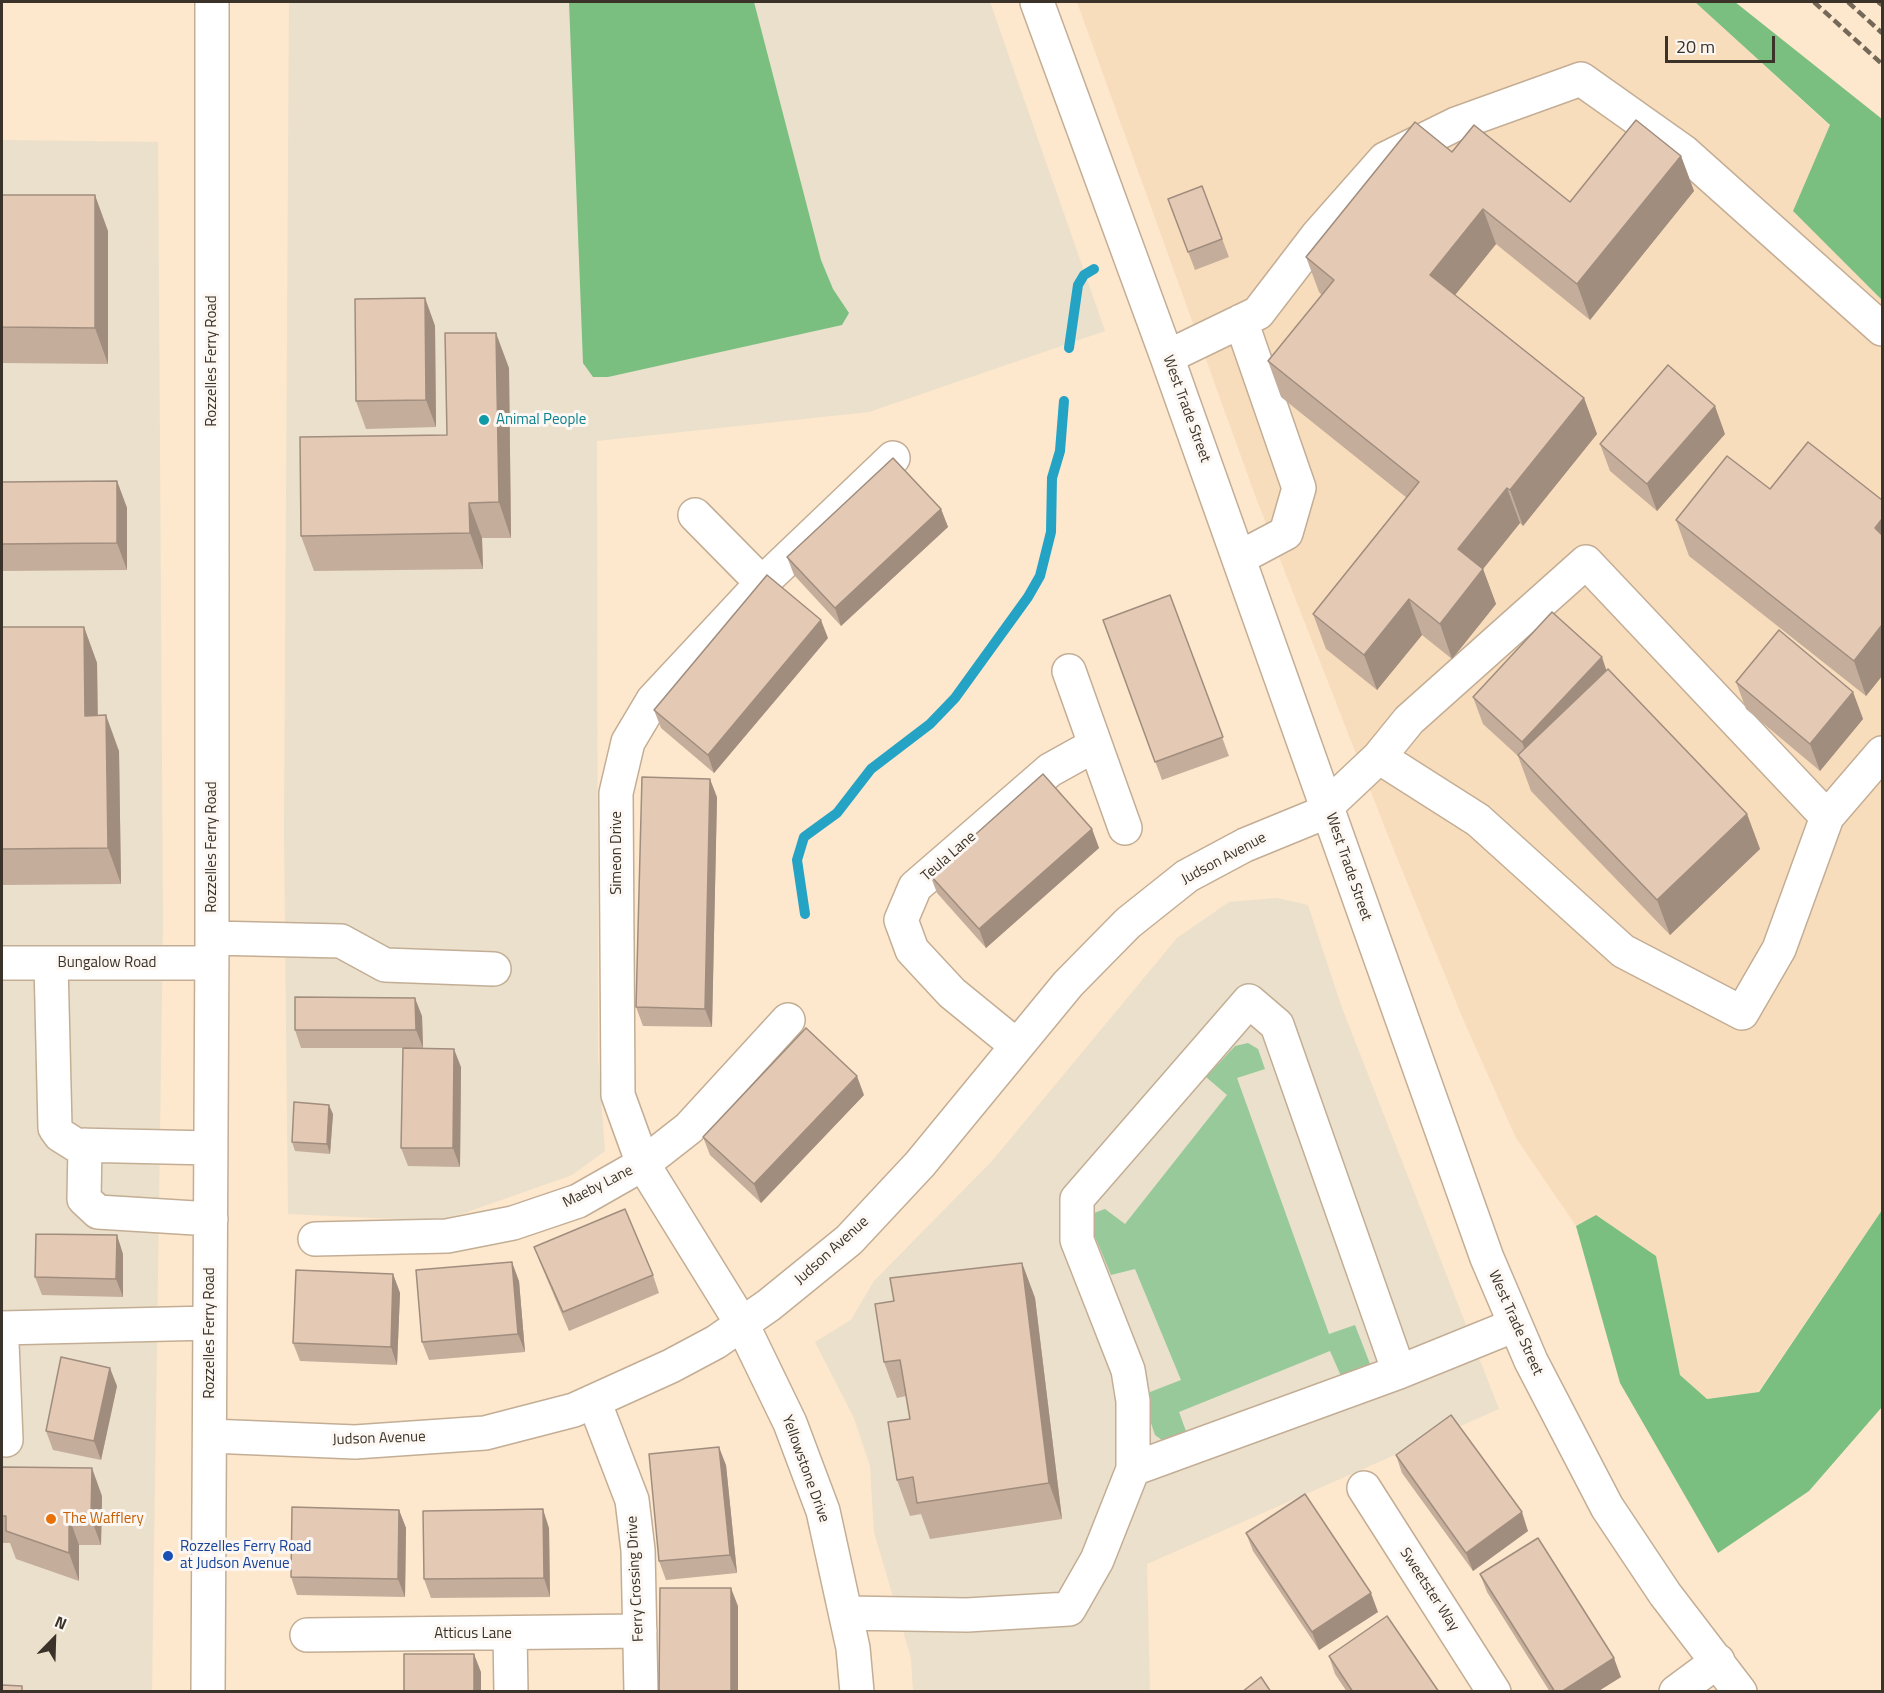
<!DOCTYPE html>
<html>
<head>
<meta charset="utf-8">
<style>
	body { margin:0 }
	#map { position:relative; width:1884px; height:1693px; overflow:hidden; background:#fde7cd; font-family:"Titillium Web",sans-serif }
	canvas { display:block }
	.frame { position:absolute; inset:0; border:3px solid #3b3329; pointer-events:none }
	.north { position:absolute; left:24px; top:1609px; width:60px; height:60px; -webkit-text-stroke:4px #fcf7f2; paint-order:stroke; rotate:23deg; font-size:16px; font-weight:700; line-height:24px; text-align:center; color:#3b3329 }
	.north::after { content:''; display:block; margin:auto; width:21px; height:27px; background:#3b3329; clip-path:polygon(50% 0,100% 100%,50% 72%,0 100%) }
	.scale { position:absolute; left:1665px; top:36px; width:110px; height:27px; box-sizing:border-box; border:3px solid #3b3329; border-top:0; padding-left:8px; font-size:18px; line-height:21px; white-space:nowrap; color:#3b3329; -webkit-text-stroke:4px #fcf7f2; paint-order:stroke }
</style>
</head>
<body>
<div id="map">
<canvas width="1884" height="1693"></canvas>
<div class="frame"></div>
<div class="north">N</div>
<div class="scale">20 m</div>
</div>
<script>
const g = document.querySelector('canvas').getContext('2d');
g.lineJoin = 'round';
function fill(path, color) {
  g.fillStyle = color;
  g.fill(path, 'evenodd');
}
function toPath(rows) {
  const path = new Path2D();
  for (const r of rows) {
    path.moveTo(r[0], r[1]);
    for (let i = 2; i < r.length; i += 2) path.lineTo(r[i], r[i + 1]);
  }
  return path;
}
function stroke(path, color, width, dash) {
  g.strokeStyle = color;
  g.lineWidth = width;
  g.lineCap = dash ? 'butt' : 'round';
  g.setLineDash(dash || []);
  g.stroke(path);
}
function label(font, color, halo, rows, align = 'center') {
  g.font = font + ' "Titillium Web",sans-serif';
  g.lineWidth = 6;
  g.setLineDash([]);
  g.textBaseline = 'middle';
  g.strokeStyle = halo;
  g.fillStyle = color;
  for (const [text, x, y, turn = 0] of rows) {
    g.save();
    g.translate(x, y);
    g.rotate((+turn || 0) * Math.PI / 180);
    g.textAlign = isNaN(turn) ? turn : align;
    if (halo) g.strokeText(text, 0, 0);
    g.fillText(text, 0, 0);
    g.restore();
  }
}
fill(toPath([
	[289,2,990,2,1105,331,869,412,597,441,598,1057,605,1151,572,1175,442,1221,288,1214,284,831],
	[2,140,158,142,163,923,152,1691,2,1692],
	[1277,898,1308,905,1342,1008,1499,1409,1147,1564,1150,1691,913,1691,911,1658,874,1532,870,1466,854,1418,815,1342,851,1320,874,1281,992,1161,1177,938,1229,902]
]), '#eae0cb');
fill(toPath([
	[1077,2,1695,2,1830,126,1793,211,1882,300,1882,1210,1758,1392,1707,1399,1680,1375,1655,1256,1597,1216,1576,1226,1516,1138,1463,1019,1389,838,1256,498]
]), '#f8ddbd');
fill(toPath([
	[1248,1043,1258,1049,1265,1069,1237,1078,1329,1334,1355,1325,1370,1364,1341,1376,1330,1351,1179,1412,1187,1434,1166,1443,1155,1435,1151,1423,1150,1392,1181,1380,1135,1269,1111,1275,1091,1227,1094,1213,1105,1209,1125,1224,1227,1095,1206,1077,1235,1046]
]), '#97c99a');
fill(toPath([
	[569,2,754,2,821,260,833,289,849,313,842,325,608,377,593,377,583,363],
	[1695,2,1735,2,1882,119,1882,300,1793,211,1830,125],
	[1882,1210,1882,1407,1809,1491,1718,1553,1620,1383,1576,1226,1596,1215,1656,1256,1680,1375,1707,1399,1759,1392]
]), '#7abf80');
stroke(toPath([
	[1069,348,1078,285,1084,275,1094,269],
	[805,914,797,860,804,837,837,813,871,769,930,724,955,698,1028,597,1040,576,1051,532,1052,478,1060,451,1064,401]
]), '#25a3c5', 10);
const minor = toPath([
	[1037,2,1167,357,1487,1258,1531,1361,1607,1507,1665,1594,1740,1692],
	[1167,357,1258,313,1317,236,1385,159,1456,124,1581,79,1684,152,1882,329],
	[695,515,762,583],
	[1239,558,1286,533,1299,488,1241,321],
	[1069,671,1125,828],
	[1379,757,1409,720,1586,562,1827,817],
	[1327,806,1379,757,1478,820,1623,951,1742,1013,1779,949,1827,817,1882,753],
	[212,938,341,941,385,965,494,969],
	[2,963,212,963],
	[51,963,55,1128,60,1135,76,1145,211,1148],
	[1017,1046,952,993,912,950,901,920,915,887,1050,770,1095,745],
	[85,1145,84,1199,98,1212,211,1219],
	[315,1239,447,1236,513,1223,578,1201,643,1164,689,1128,788,1020],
	[2,1328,210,1323],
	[2,1343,6,1440],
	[594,1401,632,1500,638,1550,641,1692],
	[210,1436,355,1442,485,1433,574,1410,671,1366,716,1342,769,1305,849,1240,920,1164,1068,984,1128,923,1187,876,1245,845,1328,811],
	[1133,1469,1399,1372,1515,1325],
	[1364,1488,1494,1692],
	[846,1613,967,1615,1069,1609,1097,1560,1133,1469,1133,1401,1128,1370,1077,1240,1077,1199,1249,1001,1277,1025,1399,1372],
	[510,1634,511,1692],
	[307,1635,640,1631],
	[208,1692,212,938,212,2],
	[857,1692,853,1648,823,1511,790,1423,742,1324,643,1164,618,1095,616,793,628,742,653,700,762,583,893,458],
	[1676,1692,1718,1661]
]);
stroke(minor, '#c3ae95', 36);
stroke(minor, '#fff', 33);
stroke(toPath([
	[1814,2,1882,64],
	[1848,2,1882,33],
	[1878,2,1882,5]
]), '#746859', 4.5, [9, 4.5]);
fill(toPath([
	[1452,152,1570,202,1681,156,1694,191,1590,320,1496,244,1455,295,1584,398,1597,434,1523,526,1520,523,1483,569,1496,604,1452,659,1422,635,1377,690,1326,649,1313,614,1407,498,1281,397,1268,361,1322,295,1319,292,1306,257],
	[1202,186,1229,257,1195,270,1168,199],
	[2,195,108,231,108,364,2,363],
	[425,298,435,326,436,427,366,429,356,401],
	[509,368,511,538,482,538,483,569,314,571,301,536,447,435],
	[1725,434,1657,511,1610,471,1600,444],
	[117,481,127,508,127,570,2,571,2,482],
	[1770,489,1882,500,1882,676,1866,696,1689,556,1676,520],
	[941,509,948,527,841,626,794,575,787,557],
	[1170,595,1229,756,1162,780,1103,620],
	[2,627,84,627,97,663,98,716,119,751,121,884,2,885],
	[828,638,714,773,661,728,654,710],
	[1606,670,1747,814,1760,849,1670,935,1531,791,1518,756,1483,724,1473,697],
	[1736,682,1853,692,1863,719,1820,771,1746,709],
	[717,797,712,1027,643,1026,636,1007],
	[1092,829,1099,848,986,948,937,893,930,875],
	[422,1016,423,1048,301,1048,295,1030],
	[461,1067,460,1167,408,1166,401,1148],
	[864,1095,761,1203,710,1155,703,1137],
	[333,1114,330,1154,295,1151,292,1142],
	[534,1247,653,1275,659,1293,569,1331,541,1265],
	[123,1254,123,1297,42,1295,35,1277],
	[1022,1263,1035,1298,1062,1519,930,1539,921,1514,910,1516,897,1480,910,1419,906,1396,897,1398,884,1362,894,1301],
	[393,1274,400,1293,397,1365,300,1361,293,1343],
	[519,1281,525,1352,429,1360,422,1342],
	[117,1386,101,1460,53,1450,46,1431],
	[1396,1455,1528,1531,1473,1571,1402,1473],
	[726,1465,737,1573,666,1580,659,1561],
	[2,1467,102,1496,101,1545,79,1545,79,1581,16,1559,10,1543,2,1543],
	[399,1510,406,1528,405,1597,297,1595,291,1577],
	[549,1528,550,1597,431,1598,424,1579],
	[1246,1533,1378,1612,1319,1650,1253,1551],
	[1480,1574,1621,1677,1597,1692,1550,1692,1487,1592],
	[1329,1656,1439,1692,1347,1692,1335,1674]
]), '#c4ad9b');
fill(toPath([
	[1681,156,1694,191,1590,320,1577,284],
	[95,195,108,231,108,364,95,328],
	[1483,209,1496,244,1443,310,1430,275],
	[425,298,435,326,436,427,426,400],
	[496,333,509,368,511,538,499,502],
	[1584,398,1597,434,1523,526,1510,490],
	[1715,406,1725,434,1657,511,1647,484],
	[117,481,127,508,127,570,117,543],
	[1507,488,1520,523,1471,584,1458,549],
	[469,503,482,538,483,569,470,533],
	[941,509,948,527,841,626,835,608],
	[1882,519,1882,550,1875,528],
	[1483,569,1496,604,1452,659,1440,624],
	[1409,599,1422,635,1377,690,1364,655],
	[821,620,828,638,714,773,708,755],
	[1882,625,1882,676,1866,696,1854,661],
	[84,627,97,663,98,751,85,716],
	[1602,657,1611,684,1532,769,1522,742],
	[1853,692,1863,719,1820,771,1810,744],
	[106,715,119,751,121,884,108,848],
	[710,779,717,797,712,1027,705,1009],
	[1747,814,1760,849,1670,935,1657,900],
	[1092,829,1099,848,986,948,979,929],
	[415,998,422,1016,423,1048,416,1030],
	[454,1049,461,1067,460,1167,453,1148],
	[857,1076,864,1095,761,1203,754,1184],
	[329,1105,333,1114,330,1154,327,1144],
	[117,1235,123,1254,123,1297,116,1279],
	[512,1262,519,1281,525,1352,518,1334],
	[1022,1263,1035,1298,1062,1519,1049,1483],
	[393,1274,400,1293,397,1365,391,1347],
	[110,1368,117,1386,101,1460,94,1441],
	[719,1447,726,1465,737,1573,730,1555],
	[92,1468,102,1496,101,1545,91,1518],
	[543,1509,549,1528,550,1597,544,1578],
	[399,1510,406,1528,405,1597,398,1579],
	[1522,1512,1528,1531,1473,1571,1466,1553],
	[69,1517,79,1545,79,1581,69,1553],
	[731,1588,738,1606,738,1692,731,1692],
	[1371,1593,1378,1612,1319,1650,1312,1632],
	[474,1654,481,1672,481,1692,474,1692],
	[1614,1658,1621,1677,1597,1692,1561,1692]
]), '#a08d7e');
const building = toPath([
	[1636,120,1681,156,1577,284,1483,209,1430,275,1584,398,1510,490,1507,488,1458,549,1483,569,1440,624,1409,599,1364,655,1313,614,1419,482,1268,361,1334,280,1306,257,1415,122,1452,152,1474,125,1570,202,1636,120],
	[1202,186,1222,239,1188,252,1168,199,1202,186],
	[2,195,95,195,95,328,2,327,2,195],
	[425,298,426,400,356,401,355,299,425,298],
	[445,333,496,333,499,502,469,503,470,533,301,536,300,437,447,435,445,333],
	[1668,365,1715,406,1647,484,1600,444,1668,365],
	[1808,442,1882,500,1882,519,1875,528,1882,535,1882,625,1854,661,1676,520,1727,456,1770,489,1808,442],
	[893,458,941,509,835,608,787,557,893,458],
	[117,481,117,543,2,544,2,482,117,481],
	[767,575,821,620,708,755,654,710,767,575],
	[1170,595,1223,737,1155,762,1103,620,1170,595],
	[1552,612,1602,657,1522,742,1473,697,1552,612],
	[2,627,84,627,85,716,106,715,108,848,2,849,2,627],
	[1779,630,1853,692,1810,744,1736,682,1779,630],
	[1608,669,1747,814,1657,900,1518,755,1608,669],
	[1043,774,1092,829,979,929,930,875,1043,774],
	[642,777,710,779,705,1009,636,1007,642,777],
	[295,997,415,998,416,1030,295,1030,295,997],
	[806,1028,857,1076,754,1184,703,1137,806,1028],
	[403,1048,454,1049,453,1148,401,1148,403,1048],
	[294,1102,329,1105,327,1144,292,1142,294,1102],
	[625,1209,653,1275,563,1312,534,1247,625,1209],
	[36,1234,117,1235,116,1279,35,1277,36,1234],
	[512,1262,518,1334,422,1342,416,1270,512,1262],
	[1022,1263,1049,1483,917,1503,913,1477,897,1480,888,1422,910,1419,900,1360,884,1362,875,1304,894,1301,890,1278,1022,1263],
	[296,1270,393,1274,391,1347,293,1343,296,1270],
	[61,1357,110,1368,94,1441,46,1431,61,1357],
	[1451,1415,1522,1512,1466,1553,1396,1455,1451,1415],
	[719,1447,730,1555,659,1561,649,1454,719,1447],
	[2,1467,92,1468,91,1518,69,1517,69,1553,6,1531,6,1516,2,1516,2,1467],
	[1305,1494,1371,1593,1312,1632,1246,1533,1305,1494],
	[292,1507,399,1510,398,1579,291,1577,292,1507],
	[543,1509,544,1578,424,1579,423,1511,543,1509],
	[1538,1538,1614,1658,1561,1692,1555,1692,1480,1574,1538,1538],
	[660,1588,731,1588,731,1692,659,1692,660,1588],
	[1387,1616,1439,1692,1353,1692,1329,1656,1387,1616],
	[404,1654,474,1654,474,1692,404,1692,404,1654],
	[1261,1677,1271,1692,1242,1692,1261,1677],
	[2,1685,22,1686,22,1692,2,1692,2,1685]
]);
fill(building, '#e4c9b4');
stroke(building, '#a08d7e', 1.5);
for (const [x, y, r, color] of [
	[484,420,6,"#0f9aa8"],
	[51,1519,6,"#e8710a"],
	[168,1556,6,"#1a4fb4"]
]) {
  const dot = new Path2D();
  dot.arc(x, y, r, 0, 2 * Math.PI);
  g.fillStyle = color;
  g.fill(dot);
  stroke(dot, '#fcf7f2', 2);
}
label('15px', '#3b3329', '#fcf7f2', [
	["Rozzelles Ferry Road",212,361,-90],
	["West Trade Street",1186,409,70],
	["Rozzelles Ferry Road",212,847,-90],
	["Simeon Drive",617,853,-90],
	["Teula Lane",949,857,-41],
	["Judson Avenue",1224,859,-28],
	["West Trade Street",1348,867,71],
	["Bungalow Road",107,963],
	["Maeby Lane",598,1187,-27],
	["Judson Avenue",832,1251,-42],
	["West Trade Street",1515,1323,66],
	["Rozzelles Ferry Road",210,1333,-90],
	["Judson Avenue",379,1439,-2],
	["Yellowstone Drive",805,1469,70],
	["Ferry Crossing Drive",636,1579,-93],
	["Sweetster Way",1429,1590,57],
	["Atticus Lane",473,1634]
]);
label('15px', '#0d838f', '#fcf7f2', [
	["Animal People",496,420]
], 'left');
label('15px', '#c56008', '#fcf7f2', [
	["The Wafflery",63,1519]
], 'left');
label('15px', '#164399', '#fcf7f2', [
	["Rozzelles Ferry Road",180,1547],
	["at Judson Avenue",180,1564]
], 'left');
</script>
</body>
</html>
